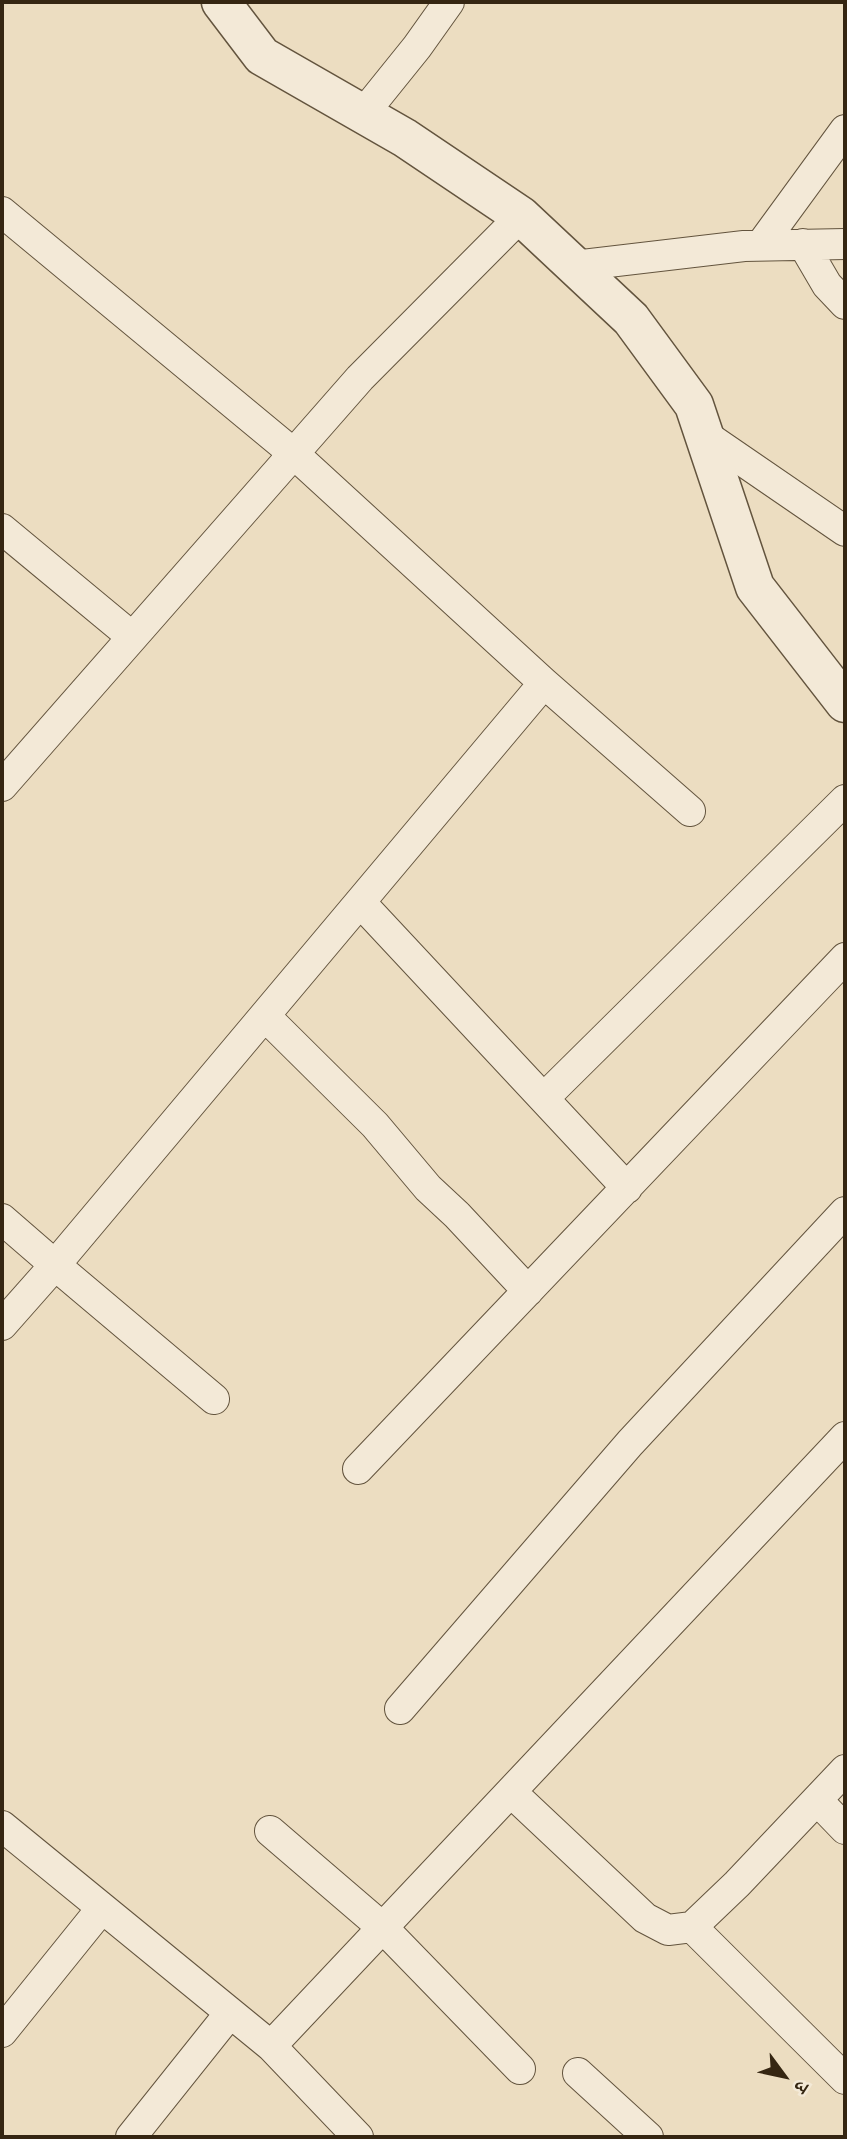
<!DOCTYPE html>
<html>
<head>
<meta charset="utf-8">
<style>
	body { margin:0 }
	#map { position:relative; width:847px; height:2139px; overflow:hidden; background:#ecddc1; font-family:"Gentium Book Plus","Noto Serif Devanagari",serif }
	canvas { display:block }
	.frame { position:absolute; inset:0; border:4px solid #352612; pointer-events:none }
	.north { position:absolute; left:749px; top:2041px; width:70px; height:70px; -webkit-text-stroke:5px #f3e9d7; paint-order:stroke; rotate:123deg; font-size:19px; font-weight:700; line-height:28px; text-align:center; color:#352612 }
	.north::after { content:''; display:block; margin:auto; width:24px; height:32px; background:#352612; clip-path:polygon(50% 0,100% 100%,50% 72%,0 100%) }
</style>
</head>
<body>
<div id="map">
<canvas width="847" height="2139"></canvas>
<div class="frame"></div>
<div class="north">उ</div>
</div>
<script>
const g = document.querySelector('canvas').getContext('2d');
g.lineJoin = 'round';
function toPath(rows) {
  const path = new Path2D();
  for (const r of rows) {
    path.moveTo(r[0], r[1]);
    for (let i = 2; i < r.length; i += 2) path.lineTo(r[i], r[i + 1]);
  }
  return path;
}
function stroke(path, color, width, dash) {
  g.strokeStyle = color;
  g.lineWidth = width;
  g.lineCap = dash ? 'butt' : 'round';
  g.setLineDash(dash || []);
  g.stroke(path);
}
const minor = toPath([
	[363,114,417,47,449,2],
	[2,212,293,453,544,683,55,1265,214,1399],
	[803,244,827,285,845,304],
	[761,245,845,130],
	[574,266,744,246,845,244],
	[705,435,845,531],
	[2,529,131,636],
	[544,683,690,811],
	[2,786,360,378,521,216],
	[360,902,627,1188],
	[265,1016,375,1125,428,1188,457,1215,528,1291],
	[544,1098,845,800],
	[2,1219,55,1265,2,1325],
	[358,1469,845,958],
	[400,1709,630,1443,845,1212],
	[511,1792,645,1918,668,1930,692,1927,737,1884,845,1770],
	[817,1800,845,1829],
	[2,1826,271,2046,358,2137],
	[270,1831,383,1928,520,2069],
	[692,1927,845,2079],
	[2,2032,102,1908],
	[271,2046,845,1437],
	[578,2073,648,2137],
	[131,2137,230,2013]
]);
const tertiary = toPath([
	[221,2,262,56,405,138,521,216,631,319,694,405,755,587,845,703]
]);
stroke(minor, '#63543e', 32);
stroke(tertiary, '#63543e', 41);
stroke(minor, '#f3e9d7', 30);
stroke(tertiary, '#f3e9d7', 38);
</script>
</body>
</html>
